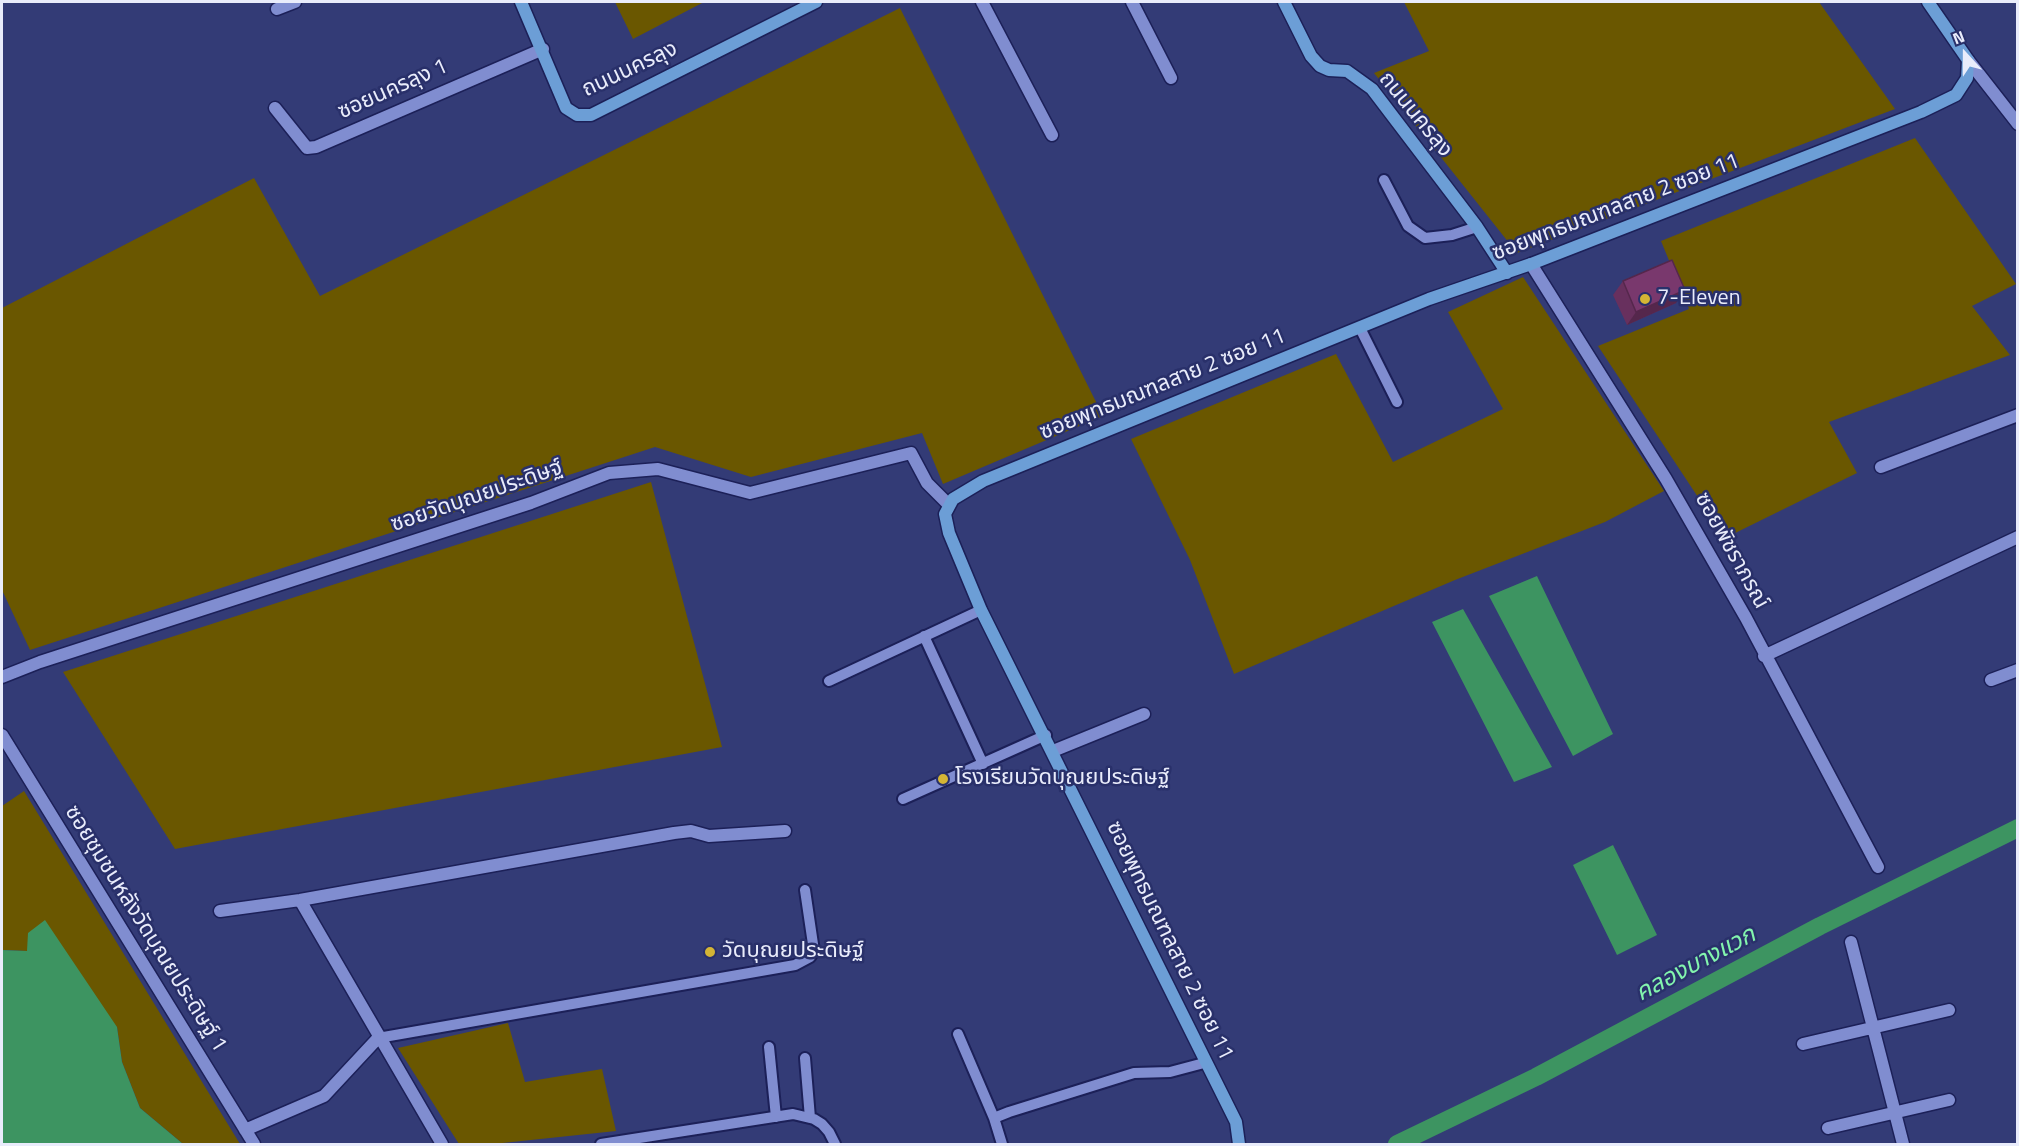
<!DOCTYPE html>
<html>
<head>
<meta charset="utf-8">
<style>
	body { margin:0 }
	#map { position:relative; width:2019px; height:1146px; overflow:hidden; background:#333b76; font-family:"Titillium Web",sans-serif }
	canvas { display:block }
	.frame { position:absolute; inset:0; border:3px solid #e9ecfb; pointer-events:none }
	.north { position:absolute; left:1935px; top:24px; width:60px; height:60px; -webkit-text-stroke:4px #29306a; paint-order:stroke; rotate:339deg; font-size:16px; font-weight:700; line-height:24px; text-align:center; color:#e9ecfb }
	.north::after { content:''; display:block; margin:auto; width:21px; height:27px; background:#e9ecfb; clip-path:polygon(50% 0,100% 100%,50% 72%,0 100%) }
</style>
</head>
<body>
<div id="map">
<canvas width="2019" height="1146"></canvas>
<div class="frame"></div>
<div class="north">N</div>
</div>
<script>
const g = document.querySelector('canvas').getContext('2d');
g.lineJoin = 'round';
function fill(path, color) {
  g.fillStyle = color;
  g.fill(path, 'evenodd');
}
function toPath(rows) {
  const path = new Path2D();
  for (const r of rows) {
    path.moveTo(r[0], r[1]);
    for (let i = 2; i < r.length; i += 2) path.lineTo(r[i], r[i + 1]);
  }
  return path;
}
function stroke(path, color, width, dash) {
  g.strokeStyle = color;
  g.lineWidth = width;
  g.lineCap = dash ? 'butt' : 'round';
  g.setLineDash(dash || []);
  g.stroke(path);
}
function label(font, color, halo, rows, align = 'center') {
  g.font = font + ' "Titillium Web","Noto Sans Thai",sans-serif';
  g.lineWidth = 5;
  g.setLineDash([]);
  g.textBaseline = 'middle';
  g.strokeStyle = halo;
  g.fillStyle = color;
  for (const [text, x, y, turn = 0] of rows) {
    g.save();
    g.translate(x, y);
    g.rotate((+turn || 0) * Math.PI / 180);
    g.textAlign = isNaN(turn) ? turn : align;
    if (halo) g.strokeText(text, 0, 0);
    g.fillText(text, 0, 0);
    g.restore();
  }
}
fill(toPath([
	[615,2,704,2,633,39],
	[1404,2,1819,2,1895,109,1517,253,1374,73,1429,51],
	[900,8,1103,416,943,484,922,433,751,477,655,447,30,650,2,590,2,308,254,178,320,296],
	[1915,138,2016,284,1972,306,2010,355,1829,422,1857,473,1725,538,1598,346,1689,309,1661,241],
	[1523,277,1664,491,1605,522,1455,580,1234,674,1190,560,1131,439,1336,354,1393,462,1503,409,1448,312],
	[651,482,722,747,175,849,63,672],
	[24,791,240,1144,183,1144,140,1108,122,1062,117,1027,27,951,2,950,2,806],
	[508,1023,525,1082,602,1069,616,1131,493,1144,459,1144,398,1048]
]), '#6a5700');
fill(toPath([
	[1537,576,1613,734,1573,756,1489,596],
	[1463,609,1552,767,1514,782,1432,622],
	[1613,845,1657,935,1617,955,1573,865],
	[45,920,117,1027,122,1062,140,1108,183,1144,3,1144,2,950,27,951,28,933]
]), '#3d9461');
stroke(toPath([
	[1397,1144,1536,1077,1820,926,2018,828]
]), '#3d9461', 18);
const lane = toPath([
	[1384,180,1408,226,1425,238,1452,235,1477,227],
	[1360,328,1397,402],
	[924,636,983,764],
	[829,681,981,610],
	[903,799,1046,735],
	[958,1034,994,1118],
	[378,1038,795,965,810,957,814,951,805,890],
	[769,1047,776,1117],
	[805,1058,810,1118],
	[601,1144,793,1114,814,1119,822,1124,829,1132,835,1144],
	[1002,1144,994,1118,1009,1112,1134,1073,1170,1072,1204,1063]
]);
const street = toPath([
	[982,2,1052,135],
	[1132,2,1171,78],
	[277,9,295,2],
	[1968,60,2018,124],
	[275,108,307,148,316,147,543,49],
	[1531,264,1666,479,1746,618,1878,867],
	[1881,467,2018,415],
	[1764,656,2018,537],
	[2,677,40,662,531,503,609,473,658,469,750,493,911,453,927,483,949,505],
	[1991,680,2018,670],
	[2,735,254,1144],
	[1053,751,1144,714],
	[300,900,442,1144],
	[220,911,300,900,674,833,691,831,709,836,785,831],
	[1851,942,1903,1144],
	[1803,1044,1949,1010],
	[1828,1128,1949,1100],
	[245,1130,324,1096,378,1038]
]);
const secondary = toPath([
	[521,2,566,108,577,115,591,115,816,2],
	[1284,2,1311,56,1320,66,1329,70,1347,71,1372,89,1477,227,1507,273],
	[1239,1144,1236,1122,981,610,949,533,945,514,953,499,983,481,1429,299,1531,264,1921,112,1956,95,1967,78,1968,60,1928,2]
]);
stroke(lane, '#1c2058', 14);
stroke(street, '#1c2058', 15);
stroke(secondary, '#1c2058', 15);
stroke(lane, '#808dd0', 10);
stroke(street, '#808dd0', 12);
stroke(secondary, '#6c9ed6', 12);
fill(toPath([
	[1623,281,1676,303,1627,325,1613,295]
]), '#68305e');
fill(toPath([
	[1685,290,1676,303,1627,325,1636,312]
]), '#55274c');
const building = toPath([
	[1672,260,1685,290,1636,312,1623,281,1672,260]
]);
fill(building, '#79386d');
stroke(building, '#55274c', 1.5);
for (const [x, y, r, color] of [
	[1645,299,6,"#d4b535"],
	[943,779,6,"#d4b535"],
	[710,952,6,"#d4b535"]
]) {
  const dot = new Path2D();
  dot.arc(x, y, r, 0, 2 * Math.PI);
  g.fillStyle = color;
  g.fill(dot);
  stroke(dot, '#29306a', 2);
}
label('22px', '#e9ecfb', '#29306a', [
	["ถนนนครลุง",630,70,-25],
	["ซอยนครลุง 1",393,90,-24],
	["ถนนนครลุง",1415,115,51],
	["ซอยพุทธมณฑลสาย 2 ซอย 11",1616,208,-21],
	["ซอยพุทธมณฑลสาย 2 ซอย 11",1163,385,-22],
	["ซอยวัดบุณยประดิษฐ์",477,497,-19],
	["ซอยพัชราภรณ์",1731,551,61],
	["ซอยชุมชนหลังวัดบุณยประดิษฐ์ 1",145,929,58],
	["ซอยพุทธมณฑลสาย 2 ซอย 11",1169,941,64]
]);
label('22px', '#e9ecfb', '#29306a', [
	["7-Eleven",1657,299],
	["โรงเรียนวัดบุณยประดิษฐ์",955,779],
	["วัดบุณยประดิษฐ์",722,952]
], 'left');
label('italic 24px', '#83f5ae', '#29306a', [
	["คลองบางแวก",1696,965,-28]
]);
</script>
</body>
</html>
